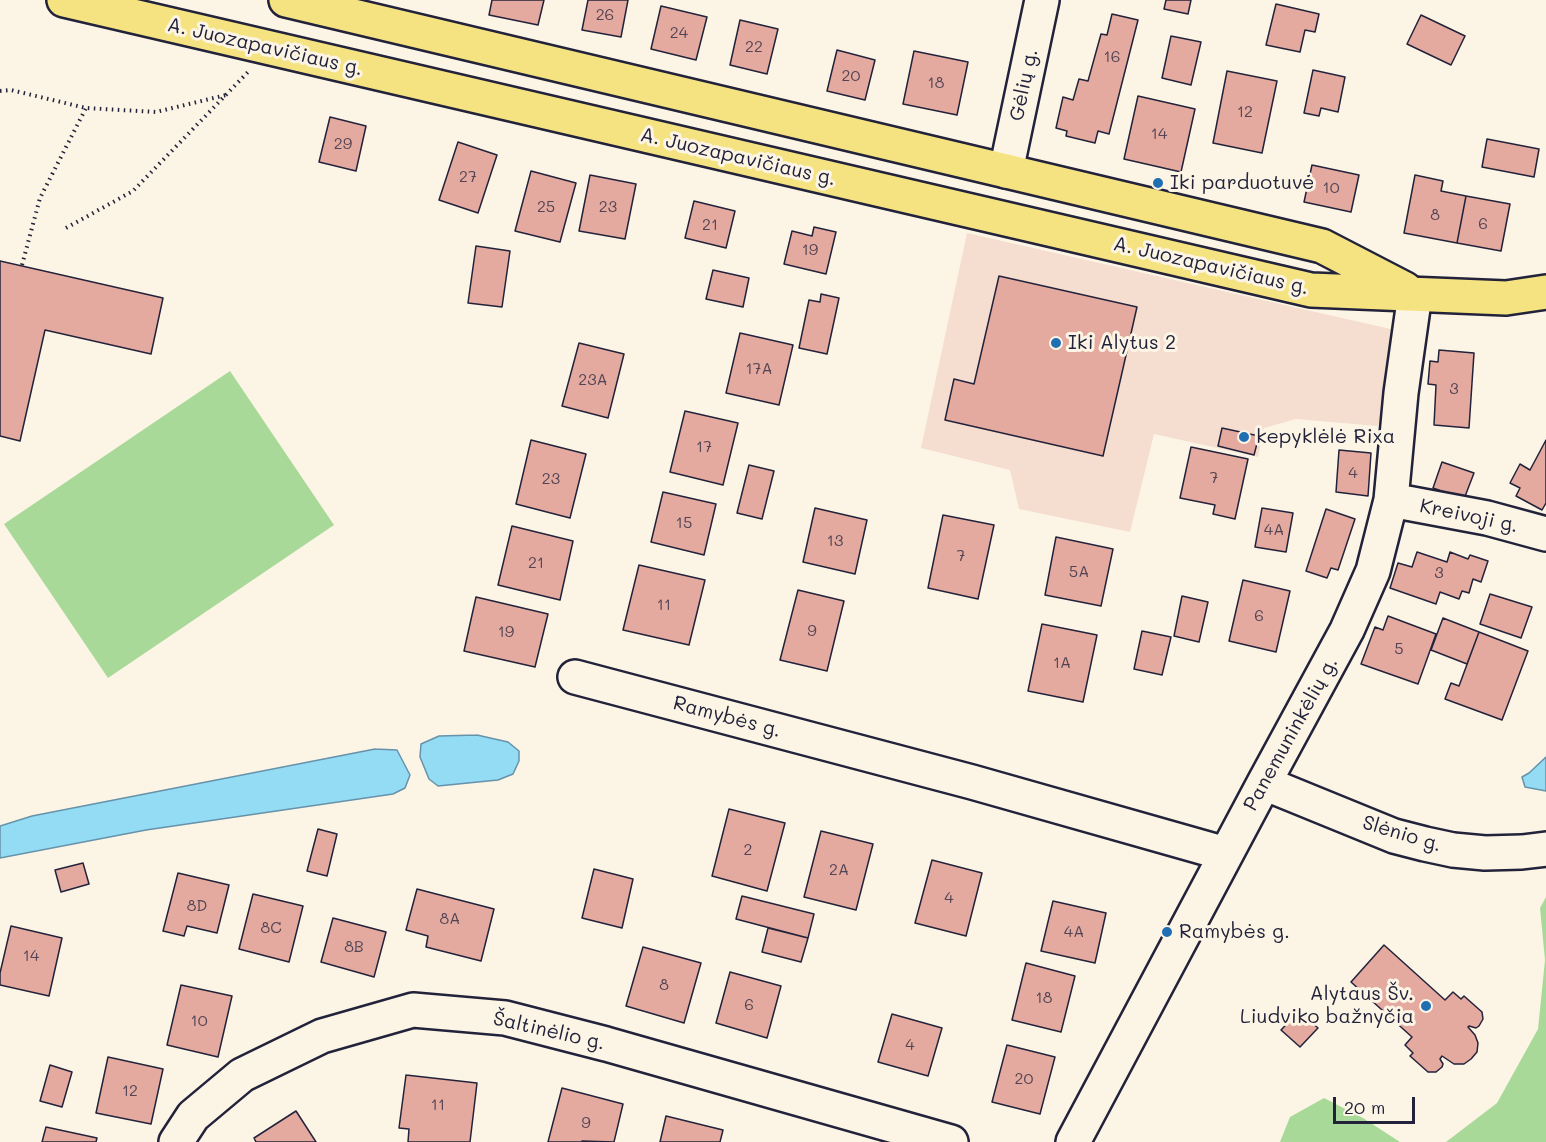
<!DOCTYPE html>
<html>
<head>
<meta charset="utf-8">
<style>
	body { margin:0 }
	#map { position:relative; width:1546px; height:1142px; overflow:hidden; background:#fcf5e5; font-family:Mali,sans-serif }
	canvas { display:block }
	.scale { position:absolute; left:1333px; top:1097px; width:82px; height:27px; box-sizing:border-box; border:3px solid #22223b; border-top:0; padding-left:8px; font-size:18px; line-height:21px; white-space:nowrap; color:#22223b; -webkit-text-stroke:4px #fcf5e5; paint-order:stroke }
</style>
</head>
<body>
<div id="map">
<canvas width="1546" height="1142"></canvas>
<div class="scale">20 m</div>
</div>
<script>
const g = document.querySelector('canvas').getContext('2d');
g.lineJoin = 'round';
function fill(path, color) {
  g.fillStyle = color;
  g.fill(path, 'evenodd');
}
function toPath(rows) {
  const path = new Path2D();
  for (const r of rows) {
    path.moveTo(r[0], r[1]);
    for (let i = 2; i < r.length; i += 2) path.lineTo(r[i], r[i + 1]);
  }
  return path;
}
function stroke(path, color, width, dash) {
  g.strokeStyle = color;
  g.lineWidth = width;
  g.lineCap = dash ? 'butt' : 'round';
  g.setLineDash(dash || []);
  g.stroke(path);
}
function label(font, color, halo, rows, align = 'center') {
  g.font = font + ' Mali,sans-serif';
  g.lineWidth = 6;
  g.setLineDash([]);
  g.textBaseline = 'middle';
  g.strokeStyle = halo;
  g.fillStyle = color;
  for (const [text, x, y, turn = 0] of rows) {
    g.save();
    g.translate(x, y);
    g.rotate((+turn || 0) * Math.PI / 180);
    g.textAlign = isNaN(turn) ? turn : align;
    if (halo) g.strokeText(text, 0, 0);
    g.fillText(text, 0, 0);
    g.restore();
  }
}
fill(toPath([
	[967,233,1404,332,1378,426,1296,419,1264,428,1258,457,1154,434,1130,532,1019,509,1010,470,921,448]
]), '#f5ded0');
fill(toPath([
	[230,371,334,525,108,678,4,524],
	[1546,897,1546,1142,1446,1142,1497,1103,1538,1029,1545,960,1540,908],
	[1324,1098,1363,1118,1400,1142,1280,1142,1290,1117]
]), '#a9d999');
const water = toPath([
	[477,735,508,742,519,751,519,761,513,774,498,780,438,786,429,779,420,757,421,744,439,736,477,735],
	[375,749,397,750,410,775,405,788,393,794,146,830,0,858,0,826,32,816,375,749],
	[1546,757,1546,791,1525,787,1522,777,1529,773,1546,757]
]);
fill(water, '#93dcf4');
stroke(water, '#6692aa', 1.5);
const building = toPath([
	[492,0,544,0,538,25,489,15,492,0],
	[588,0,628,0,621,37,582,30,588,0],
	[1166,0,1191,0,1188,14,1164,9,1166,0],
	[1276,4,1319,14,1315,32,1305,30,1300,52,1266,45,1276,4],
	[661,6,707,17,696,60,651,49,661,6],
	[1112,14,1138,20,1109,134,1098,131,1095,143,1066,136,1067,131,1056,128,1063,97,1073,100,1079,79,1088,81,1101,34,1107,35,1112,14],
	[1421,15,1465,36,1451,65,1407,44,1421,15],
	[740,20,778,29,767,74,730,65,740,20],
	[1171,36,1201,42,1191,85,1162,78,1171,36],
	[837,50,875,60,865,100,827,91,837,50],
	[914,51,968,62,957,115,903,104,914,51],
	[1313,70,1345,77,1338,112,1321,108,1319,116,1304,113,1313,70],
	[1227,71,1277,81,1262,153,1213,143,1227,71],
	[1138,96,1195,109,1181,172,1124,159,1138,96],
	[330,117,366,126,356,171,319,162,330,117],
	[1487,139,1539,149,1534,177,1482,167,1487,139],
	[458,142,497,155,478,213,439,200,458,142],
	[1312,165,1359,175,1351,212,1304,202,1312,165],
	[531,171,576,183,560,242,515,231,531,171],
	[590,175,636,184,625,239,579,231,590,175],
	[1415,175,1443,181,1441,191,1466,196,1457,243,1404,233,1415,175],
	[1466,196,1510,204,1501,251,1457,243,1466,196],
	[694,201,735,211,726,248,685,238,694,201],
	[814,227,836,232,826,274,784,264,792,231,812,236,814,227],
	[476,246,510,251,502,307,468,303,476,246],
	[0,261,163,298,151,354,45,330,20,441,0,436,0,261],
	[713,270,749,278,743,307,706,299,713,270],
	[999,276,1137,307,1103,456,945,420,954,379,974,384,999,276],
	[821,294,839,298,827,354,799,348,809,300,820,302,821,294],
	[740,333,793,345,779,405,726,393,740,333],
	[579,343,624,354,608,418,562,406,579,343],
	[1439,350,1474,353,1469,428,1434,425,1436,385,1428,384,1430,361,1438,362,1439,350],
	[685,411,738,423,723,485,670,472,685,411],
	[1222,428,1259,436,1254,455,1218,446,1222,428],
	[531,440,586,454,570,518,516,504,531,440],
	[1546,440,1546,503,1542,510,1516,496,1520,488,1510,483,1520,464,1530,470,1546,440],
	[1191,447,1248,459,1235,519,1213,514,1215,505,1180,498,1191,447],
	[1339,450,1371,453,1368,496,1336,492,1339,450],
	[1442,462,1474,473,1464,499,1433,488,1442,462],
	[749,465,774,471,762,519,737,513,749,465],
	[663,492,716,504,704,555,651,542,663,492],
	[815,508,867,520,855,574,803,562,815,508],
	[1262,508,1293,513,1286,552,1255,547,1262,508],
	[1326,509,1355,519,1338,570,1331,568,1327,578,1306,571,1326,509],
	[943,515,994,525,978,599,928,588,943,515],
	[512,526,573,541,560,600,498,585,512,526],
	[1056,537,1113,549,1101,606,1045,595,1056,537],
	[1417,552,1447,562,1450,552,1468,559,1470,555,1488,561,1481,582,1473,579,1469,593,1462,591,1459,599,1440,592,1436,604,1390,588,1398,563,1412,567,1417,552],
	[639,565,705,580,689,645,623,630,639,565],
	[1243,580,1290,591,1276,652,1229,641,1243,580],
	[798,590,844,601,827,671,780,660,798,590],
	[1490,594,1532,607,1521,638,1480,624,1490,594],
	[1182,596,1208,602,1199,642,1174,636,1182,596],
	[476,597,548,614,535,667,464,651,476,597],
	[1388,616,1436,634,1418,684,1361,664,1375,627,1383,630,1388,616],
	[1443,618,1479,632,1467,664,1431,650,1443,618],
	[1042,624,1097,635,1083,702,1028,691,1042,624],
	[1142,631,1171,637,1162,675,1134,669,1142,631],
	[1479,632,1528,651,1502,720,1445,699,1451,683,1459,686,1479,632],
	[729,809,785,823,767,891,712,876,729,809],
	[318,829,337,834,327,876,307,871,318,829],
	[821,831,873,844,856,910,804,897,821,831],
	[932,860,982,873,966,936,915,923,932,860],
	[83,863,89,884,61,892,55,870,83,863],
	[594,869,633,879,622,928,582,918,594,869],
	[178,873,229,885,217,933,187,926,184,936,163,931,178,873],
	[417,889,494,909,481,961,426,947,428,936,406,930,417,889],
	[253,894,303,906,289,962,239,949,253,894],
	[742,896,814,914,808,938,736,919,742,896],
	[1053,901,1106,913,1095,963,1041,951,1053,901],
	[333,918,386,932,374,977,321,962,333,918],
	[11,926,62,938,49,996,0,985,0,973,11,926],
	[768,928,808,938,801,962,762,952,768,928],
	[1384,945,1445,1000,1453,992,1461,999,1464,996,1482,1012,1483,1019,1479,1026,1476,1028,1469,1026,1468,1027,1475,1035,1478,1043,1477,1052,1471,1059,1464,1064,1454,1064,1442,1056,1440,1059,1443,1064,1442,1067,1436,1072,1428,1072,1410,1056,1413,1053,1405,1045,1412,1037,1351,982,1384,945],
	[643,947,701,963,684,1023,626,1006,643,947],
	[1026,963,1075,976,1061,1032,1012,1020,1026,963],
	[730,972,781,986,767,1038,716,1023,730,972],
	[181,985,232,996,218,1057,167,1045,181,985],
	[1299,1011,1318,1028,1300,1047,1281,1030,1299,1011],
	[892,1014,942,1028,928,1076,878,1062,892,1014],
	[1007,1045,1055,1057,1040,1114,992,1102,1007,1045],
	[108,1057,163,1069,151,1124,96,1113,108,1057],
	[50,1065,72,1072,62,1107,40,1101,50,1065],
	[406,1075,477,1083,470,1142,408,1142,409,1129,399,1128,406,1075],
	[562,1088,623,1104,614,1142,582,1141,582,1142,548,1142,562,1088],
	[296,1111,316,1142,256,1142,254,1138,296,1111],
	[666,1116,723,1130,720,1142,660,1142,666,1116],
	[46,1127,97,1138,96,1142,42,1142,46,1127]
]);
fill(building, '#e4aa9f');
stroke(building, '#22223b', 1.5);
const minor = toPath([
	[1006,171,1042,0],
	[1391,500,1487,518,1546,534],
	[575,677,972,782,1226,854],
	[1264,783,1394,836,1425,844,1453,850,1485,853,1522,852,1546,849],
	[176,1142,193,1116,242,1075,322,1036,413,1010,505,1018,606,1044,951,1142],
	[1073,1142,1264,783,1347,630,1373,571,1391,500,1401,393,1415,294]
]);
const major = toPath([
	[64,0,1311,290,1506,298,1546,292],
	[286,0,1322,246,1405,289]
]);
stroke(minor, '#22223b', 38);
stroke(major, '#22223b', 38);
stroke(toPath([
	[0,91,11,90,86,108,156,112,226,95],
	[66,228,133,191,248,72],
	[22,265,40,198,86,108]
]), '#22223b', 4, [1.5, 4.5]);
stroke(minor, '#fcf5e5', 33);
stroke(major, '#f5e382', 33);
for (const [x, y, r, color] of [
	[1158,183,6,"#1f6fb2"],
	[1056,343,6,"#1f6fb2"],
	[1244,437,6,"#1f6fb2"],
	[1167,932,6,"#1f6fb2"],
	[1426,1006,6,"#1f6fb2"]
]) {
  const dot = new Path2D();
  dot.arc(x, y, r, 0, 2 * Math.PI);
  g.fillStyle = color;
  g.fill(dot);
  stroke(dot, '#fcf5e5', 2);
}
label('16px', '#524454', null, [
	["26",605,15],
	["24",679,33],
	["22",754,47],
	["16",1112,57],
	["20",851,76],
	["18",936,83],
	["12",1245,112],
	["14",1159,134],
	["29",343,144],
	["27",468,177],
	["10",1331,188],
	["25",546,207],
	["23",608,207],
	["8",1435,215],
	["6",1483,224],
	["21",710,225],
	["19",810,250],
	["17A",759,369],
	["23A",593,380],
	["3",1454,389],
	["17",704,447],
	["4",1353,473],
	["7",1214,478],
	["23",551,479],
	["15",684,523],
	["4A",1274,530],
	["13",835,541],
	["7",961,556],
	["21",536,563],
	["5A",1079,572],
	["3",1439,573],
	["11",664,605],
	["6",1259,616],
	["9",812,631],
	["19",506,632],
	["5",1399,649],
	["1A",1062,663],
	["2",748,850],
	["2A",839,870],
	["4",949,898],
	["8D",197,906],
	["8A",450,919],
	["8C",271,928],
	["4A",1074,932],
	["8B",354,947],
	["14",31,956],
	["8",664,985],
	["18",1044,998],
	["6",749,1005],
	["10",199,1021],
	["4",910,1045],
	["20",1024,1079],
	["12",130,1091],
	["11",438,1105],
	["9",586,1123]
]);
label('20px', '#22223b', '#fcf5e5', [
	["A. Juozapavičiaus g.",265,47,13],
	["Gėlių g.",1024,85,-78],
	["A. Juozapavičiaus g.",738,157,13],
	["A. Juozapavičiaus g.",1211,266,13],
	["Kreivoji g.",1469,516,12],
	["Ramybės g.",727,717,15],
	["Panemuninkėlių g.",1291,734,-61],
	["Slėnio g.",1402,834,17],
	["Šaltinėlio g.",549,1031,13]
]);
label('20px', '#22223b', '#fcf5e5', [
	["Iki parduotuvė",1170,183],
	["Iki Alytus 2",1068,343],
	["kepyklėlė Rixa",1256,437],
	["Ramybės g.",1179,932],
	["Alytaus Šv.",1414,994,"right"],
	["Liudviko bažnyčia",1414,1017,"right"]
], 'left');
</script>
</body>
</html>
